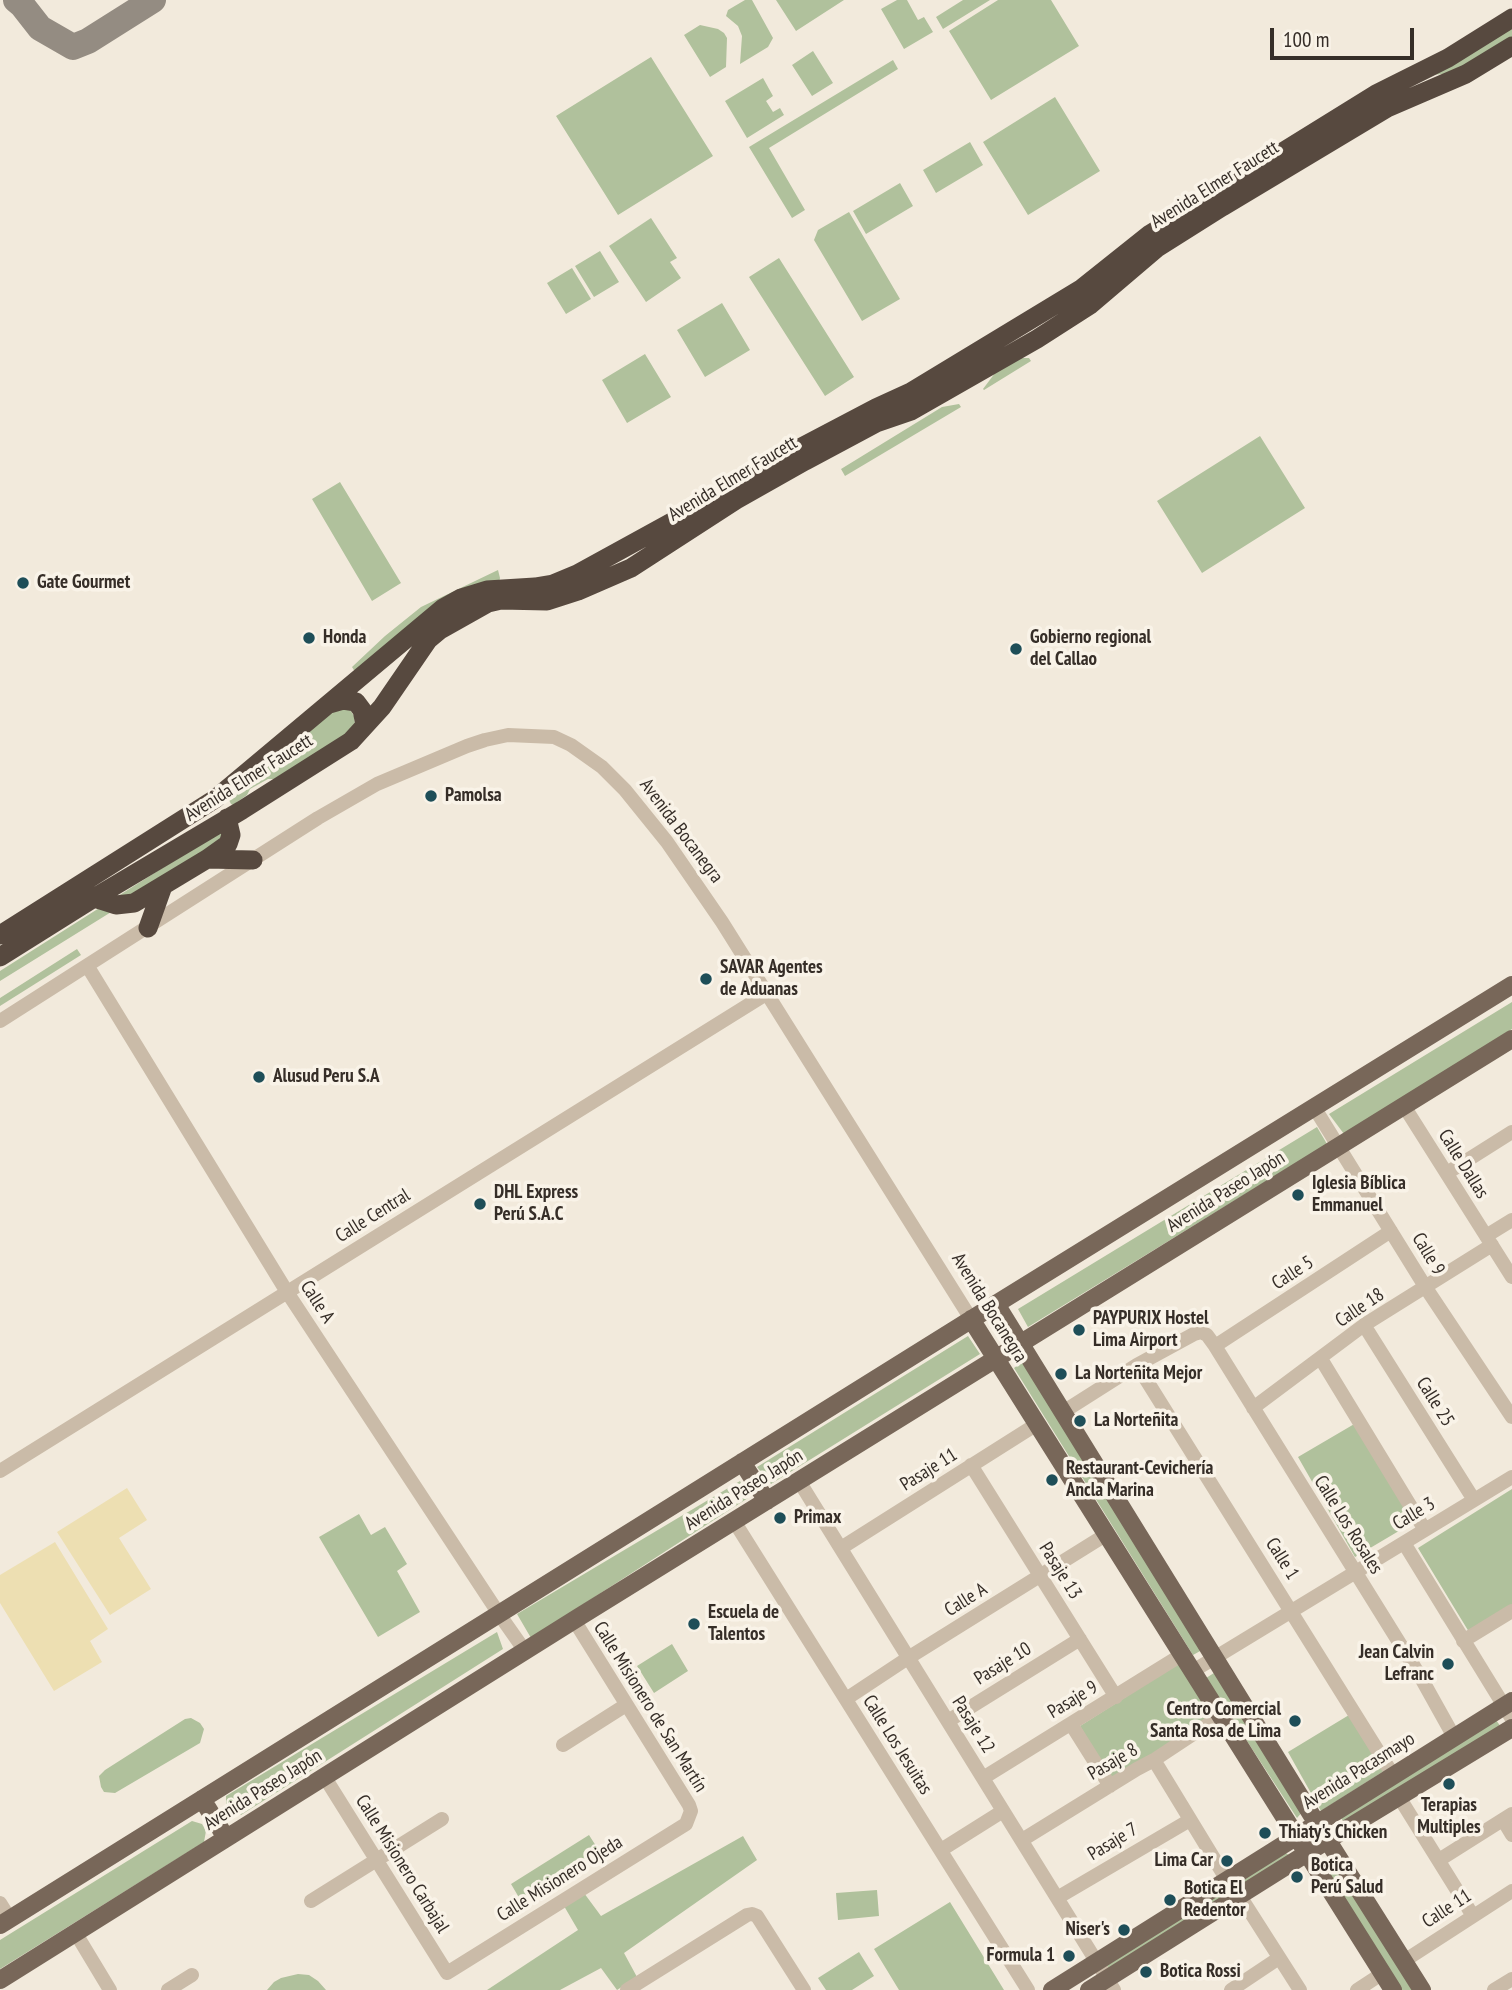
<!DOCTYPE html>
<html>
<head>
<meta charset="utf-8">
<style>
	body { margin:0 }
	#map { position:relative; width:1512px; height:1990px; overflow:hidden; background:#f2eadc; font-family:"PT Sans Narrow",sans-serif }
	canvas { display:block }
	.scale { position:absolute; left:1270px; top:28px; width:144px; height:32px; box-sizing:border-box; border:4px solid #362e28; border-top:0; padding-left:9px; font-size:21px; line-height:24px; white-space:nowrap; color:#362e28; -webkit-text-stroke:5px #f9f3e8; paint-order:stroke }
</style>
</head>
<body>
<div id="map">
<canvas width="1512" height="1990"></canvas>
<div class="scale">100 m</div>
</div>
<script>
const g = document.querySelector('canvas').getContext('2d');
g.lineJoin = 'round';
function fill(path, color) {
  g.fillStyle = color;
  g.fill(path, 'evenodd');
}
function toPath(rows) {
  const path = new Path2D();
  for (const r of rows) {
    path.moveTo(r[0], r[1]);
    for (let i = 2; i < r.length; i += 2) path.lineTo(r[i], r[i + 1]);
  }
  return path;
}
function stroke(path, color, width, dash) {
  g.strokeStyle = color;
  g.lineWidth = width;
  g.lineCap = dash ? 'butt' : 'round';
  g.setLineDash(dash || []);
  g.stroke(path);
}
function label(font, color, halo, rows, align = 'center') {
  g.font = font + ' "PT Sans Narrow",sans-serif';
  g.lineWidth = 7;
  g.setLineDash([]);
  g.textBaseline = 'middle';
  g.strokeStyle = halo;
  g.fillStyle = color;
  for (const [text, x, y, turn = 0] of rows) {
    g.save();
    g.translate(x, y);
    g.rotate((+turn || 0) * Math.PI / 180);
    g.textAlign = isNaN(turn) ? turn : align;
    if (halo) g.strokeText(text, 0, 0);
    g.fillText(text, 0, 0);
    g.restore();
  }
}
fill(toPath([
	[745,0,752,0,773,38,768,47,740,64,742,36,738,26,726,16,728,10],
	[776,0,844,0,796,31],
	[897,0,907,0,918,20,924,17,933,32,904,49,881,9],
	[963,0,990,0,943,29,936,17],
	[998,0,1051,0,1079,46,991,100,949,31],
	[700,25,718,29,724,33,727,38,726,67,710,77,684,35],
	[1512,27,1512,38,1467,66,1445,74,1429,75],
	[813,51,833,83,812,96,792,65],
	[651,57,713,156,618,215,556,116],
	[893,60,898,69,769,148,805,210,792,218,749,147],
	[763,78,773,96,766,101,773,112,780,108,784,115,747,138,725,101],
	[1055,97,1100,171,1028,215,983,142],
	[970,142,983,165,936,193,923,170],
	[900,183,913,206,866,234,853,211],
	[849,212,900,299,862,321,814,240,818,230],
	[651,218,677,258,670,262,681,278,646,302,609,246],
	[600,251,619,282,594,297,575,266],
	[779,258,854,377,825,396,749,277],
	[572,268,591,299,566,314,547,283],
	[722,303,750,350,705,377,677,330],
	[645,354,671,397,627,423,602,380],
	[1021,358,1029,358,1031,361,984,390,983,389,995,373],
	[959,404,961,407,845,476,841,469,942,407],
	[1260,436,1305,508,1202,573,1157,501],
	[340,482,401,583,372,601,312,499],
	[498,570,500,578,499,583,357,675,352,667,385,636,421,607],
	[336,706,350,710,354,716,355,724,347,734,274,779,268,779,250,789,247,795,233,805,231,804,227,796],
	[224,831,224,842,0,981,0,971,219,832],
	[77,949,81,955,0,1006,0,998],
	[1512,1002,1512,1029,1344,1134,1329,1114],
	[1317,1127,1327,1144,1028,1327,1018,1309],
	[968,1336,980,1354,771,1484,757,1467],
	[1022,1362,1202,1650,1193,1655,1014,1368],
	[1356,1423,1414,1522,1355,1557,1298,1457],
	[740,1481,748,1498,531,1638,517,1614],
	[1512,1489,1512,1605,1469,1632,1418,1548],
	[359,1514,371,1535,385,1527,407,1564,397,1571,420,1612,378,1637,319,1537],
	[497,1632,503,1649,241,1815,228,1816,226,1809,226,1796],
	[672,1644,688,1671,654,1693,637,1666],
	[1181,1662,1215,1717,1113,1781,1080,1726],
	[1214,1673,1303,1811,1297,1818,1206,1678],
	[1349,1715,1384,1771,1321,1811,1288,1752],
	[191,1718,200,1723,204,1729,200,1743,115,1793,104,1792,101,1787,99,1776,105,1770,185,1719],
	[1496,1720,1501,1727,1344,1824,1341,1817],
	[192,1821,202,1824,206,1831,204,1842,0,1969,0,1940],
	[589,1835,603,1857,524,1906,511,1884],
	[743,1836,757,1860,624,1953,637,1977,617,1990,601,1968,560,1990,487,1990,578,1930,564,1906,584,1893,601,1916],
	[1284,1852,1289,1855,1110,1971,1107,1966,1107,1964],
	[1332,1858,1412,1990,1401,1990,1324,1865,1326,1859],
	[877,1890,879,1916,838,1920,836,1893],
	[950,1902,1004,1990,899,1990,874,1949],
	[859,1952,874,1976,852,1990,826,1990,818,1978],
	[298,1974,309,1975,318,1981,326,1990,267,1990,274,1982,281,1978]
]), '#b0c19c');
fill(toPath([
	[127,1488,147,1520,119,1538,151,1589,110,1615,57,1532],
	[55,1542,108,1629,90,1641,102,1662,54,1691,0,1603,0,1575]
]), '#eddfb2');
stroke(toPath([
	[16,0,22,5,40,28,73,47,88,41,153,0]
]), '#948c82', 26);
stroke(toPath([
	[88,967,287,1292,499,1614,525,1651],
	[0,1021,318,818,377,784,467,746,485,740,508,735,554,737,571,745,602,767,625,790,667,842,722,922,971,1319],
	[1404,1106,1512,1277],
	[1314,1107,1426,1288,1512,1417],
	[1447,1173,1512,1132],
	[1486,1236,1512,1220],
	[1364,1325,1474,1500],
	[1215,1346,1391,1231],
	[1321,1359,1425,1530],
	[1137,1365,1393,1775],
	[1253,1408,1364,1325,1492,1245],
	[1063,1412,1137,1365,1194,1334,1201,1332,1207,1335,1215,1346,1420,1676,1454,1737],
	[971,1465,1116,1697],
	[0,1471,766,994],
	[799,1481,1114,1990],
	[734,1521,1028,1990],
	[1404,1543,1512,1719],
	[841,1548,1037,1424],
	[1463,1641,1512,1611],
	[1193,1671,1512,1477],
	[846,1699,908,1658,1107,1534],
	[948,1721,1080,1639],
	[1071,1724,1110,1786],
	[563,1745,626,1705],
	[1154,1760,1227,1880],
	[324,1776,447,1973,686,1824,691,1811,689,1805,574,1620],
	[983,1778,1183,1654],
	[1399,1797,1473,1916],
	[1503,1820,1512,1835],
	[1022,1840,1137,1769,1154,1760,1222,1715],
	[941,1850,1003,1811],
	[1439,1860,1512,1814],
	[1240,1896,1300,1990],
	[1057,1898,1190,1820],
	[311,1901,442,1819],
	[0,1903,10,1919],
	[75,1932,110,1990],
	[1404,1961,1512,1891],
	[168,1990,192,1975],
	[627,1990,747,1915,752,1914,757,1916,804,1990],
	[1231,1990,1279,1958],
	[1357,1990,1383,1973],
	[1494,1990,1512,1979]
]), '#cabba8', 14);
stroke(toPath([
	[996,1304,1311,1814,1422,1990],
	[971,1319,1393,1990],
	[742,1462,767,1501],
	[202,1799,226,1838],
	[0,1925,996,1304,1512,985],
	[0,1980,579,1617,1512,1039],
	[1052,1990,1512,1701],
	[1089,1990,1328,1840,1512,1728]
]), '#786759', 18);
stroke(toPath([
	[329,704,343,700,356,702,362,710,365,725],
	[207,859,253,860],
	[88,893,94,898,116,905,134,903,207,859,228,844,231,835,227,818],
	[148,928,163,886],
	[0,935,215,799,443,608,461,598,487,590,535,587,553,584,577,574,730,490,798,449,876,408,911,392,1081,289,1150,234,1376,94,1448,58,1512,18],
	[0,957,94,898,242,810,351,741,382,707,428,640,440,630,488,603,501,600,547,601,578,591,631,568,736,500,805,461,876,423,911,411,1037,339,1090,305,1157,248,1222,207,1387,108,1466,74,1512,46]
]), '#57493f', 19);
for (const [x, y, r, color] of [
	[23,583,7,"#1e4e58"],
	[309,638,7,"#1e4e58"],
	[1016,649,7,"#1e4e58"],
	[431,796,7,"#1e4e58"],
	[706,979,7,"#1e4e58"],
	[259,1077,7,"#1e4e58"],
	[1298,1195,7,"#1e4e58"],
	[480,1204,7,"#1e4e58"],
	[1079,1330,7,"#1e4e58"],
	[1061,1374,7,"#1e4e58"],
	[1080,1421,7,"#1e4e58"],
	[1052,1480,7,"#1e4e58"],
	[780,1518,7,"#1e4e58"],
	[694,1624,7,"#1e4e58"],
	[1448,1664,7,"#1e4e58"],
	[1295,1721,7,"#1e4e58"],
	[1449,1784,7,"#1e4e58"],
	[1265,1833,7,"#1e4e58"],
	[1227,1861,7,"#1e4e58"],
	[1297,1877,7,"#1e4e58"],
	[1170,1900,7,"#1e4e58"],
	[1124,1930,7,"#1e4e58"],
	[1069,1956,7,"#1e4e58"],
	[1146,1972,7,"#1e4e58"]
]) {
  const dot = new Path2D();
  dot.arc(x, y, r, 0, 2 * Math.PI);
  g.fillStyle = color;
  g.fill(dot);
  stroke(dot, '#f9f3e8', 2.5);
}
label('19px', '#362e28', '#f9f3e8', [
	["Avenida Elmer Faucett",1215,185,-32],
	["Avenida Elmer Faucett",733,479,-31],
	["Avenida Elmer Faucett",249,778,-32],
	["Avenida Bocanegra",681,831,53],
	["Calle Dallas",1463,1164,58],
	["Avenida Paseo Japón",1226,1192,-32],
	["Calle Central",373,1216,-32],
	["Calle 9",1428,1254,59],
	["Calle 5",1293,1273,-33],
	["Calle A",317,1302,57],
	["Avenida Bocanegra",989,1308,58],
	["Calle 18",1360,1308,-34],
	["Calle 25",1435,1402,58],
	["Pasaje 11",929,1470,-32],
	["Avenida Paseo Japón",744,1490,-32],
	["Calle 3",1414,1514,-31],
	["Calle Los Rosales",1348,1525,58],
	["Calle 1",1282,1559,58],
	["Pasaje 13",1060,1571,58],
	["Calle A",966,1600,-32],
	["Pasaje 10",1003,1664,-32],
	["Pasaje 9",1073,1700,-31],
	["Calle Misionero de San Martín",650,1707,58],
	["Pasaje 12",973,1725,58],
	["Calle Los Jesuitas",897,1745,58],
	["Pasaje 8",1113,1762,-30],
	["Avenida Pacasmayo",1359,1771,-32],
	["Avenida Paseo Japón",263,1790,-32],
	["Pasaje 7",1113,1842,-31],
	["Calle Misionero Carbajal",402,1864,58],
	["Calle Misionero Ojeda",560,1879,-32],
	["Calle 11",1447,1909,-33]
]);
label('bold 19px', '#362e28', '#f9f3e8', [
	["Gate Gourmet",37,583],
	["Honda",323,638],
	["Gobierno regional",1030,638],
	["del Callao",1030,660],
	["Pamolsa",445,796],
	["SAVAR Agentes",720,968],
	["de Aduanas",720,990],
	["Alusud Peru S.A",273,1077],
	["Iglesia Bíblica",1312,1184],
	["Emmanuel",1312,1206],
	["DHL Express",494,1193],
	["Perú S.A.C",494,1215],
	["PAYPURIX Hostel",1093,1319],
	["Lima Airport",1093,1341],
	["La Norteñita Mejor",1075,1374],
	["La Norteñita",1094,1421],
	["Restaurant-Cevichería",1066,1469],
	["Ancla Marina",1066,1491],
	["Primax",794,1518],
	["Escuela de",708,1613],
	["Talentos",708,1635],
	["Jean Calvin",1434,1653,"right"],
	["Lefranc",1434,1675,"right"],
	["Centro Comercial",1281,1710,"right"],
	["Santa Rosa de Lima",1281,1732,"right"],
	["Terapias",1449,1806,"center"],
	["Multiples",1449,1828,"center"],
	["Thiaty's Chicken",1279,1833],
	["Lima Car",1213,1861,"right"],
	["Botica",1311,1866],
	["Perú Salud",1311,1888],
	["Botica El",1184,1889],
	["Redentor",1184,1911],
	["Niser's",1110,1930,"right"],
	["Formula 1",1055,1956,"right"],
	["Botica Rossi",1160,1972]
], 'left');
</script>
</body>
</html>
